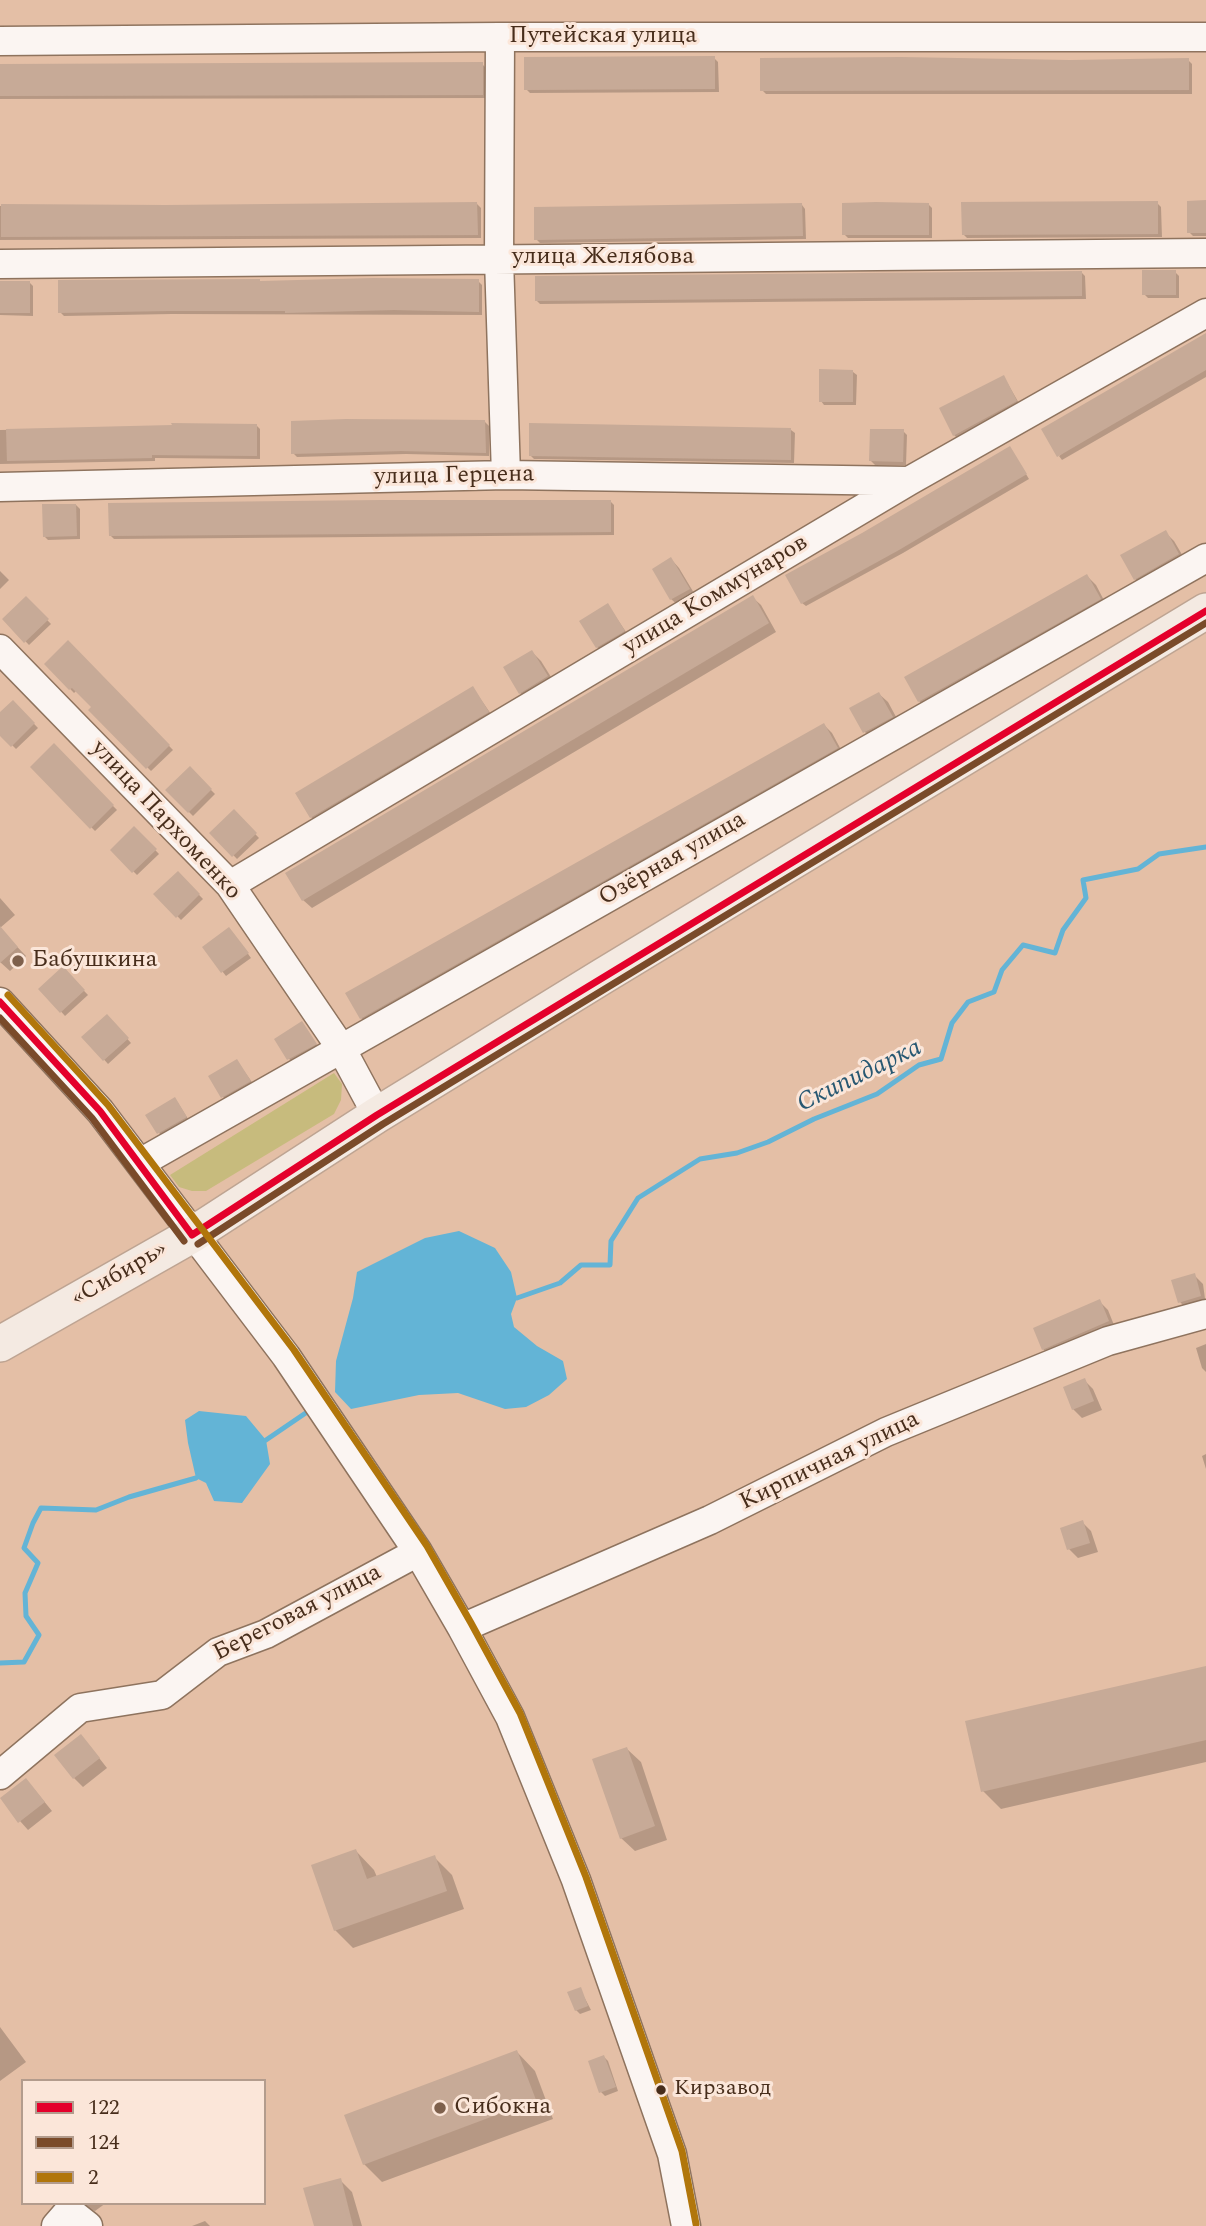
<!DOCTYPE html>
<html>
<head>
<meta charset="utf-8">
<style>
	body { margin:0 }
	#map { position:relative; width:1206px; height:2226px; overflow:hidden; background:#e4bfa6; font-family:Spectral,serif }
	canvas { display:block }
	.legend { position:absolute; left:21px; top:2079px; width:245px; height:126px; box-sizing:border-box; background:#fbe6d9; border:2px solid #b39c8d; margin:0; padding:9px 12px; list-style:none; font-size:21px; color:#472d1b }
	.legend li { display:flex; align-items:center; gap:14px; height:35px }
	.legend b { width:35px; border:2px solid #b39c8d }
</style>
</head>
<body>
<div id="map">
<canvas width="1206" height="2226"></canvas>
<ul class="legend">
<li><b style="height:9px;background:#e4002b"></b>122</li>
<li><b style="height:9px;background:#7a4b2a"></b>124</li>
<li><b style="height:9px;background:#b1760b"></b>2</li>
</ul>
</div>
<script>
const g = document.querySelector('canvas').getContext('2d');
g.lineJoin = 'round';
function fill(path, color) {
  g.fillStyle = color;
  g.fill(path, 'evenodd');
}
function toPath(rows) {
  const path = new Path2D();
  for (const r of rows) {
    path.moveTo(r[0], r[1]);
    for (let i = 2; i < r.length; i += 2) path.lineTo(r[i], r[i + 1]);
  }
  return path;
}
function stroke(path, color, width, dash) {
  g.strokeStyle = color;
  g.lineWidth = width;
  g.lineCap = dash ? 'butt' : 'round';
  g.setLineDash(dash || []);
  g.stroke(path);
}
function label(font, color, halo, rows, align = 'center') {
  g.font = font + ' Spectral,serif';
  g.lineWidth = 6;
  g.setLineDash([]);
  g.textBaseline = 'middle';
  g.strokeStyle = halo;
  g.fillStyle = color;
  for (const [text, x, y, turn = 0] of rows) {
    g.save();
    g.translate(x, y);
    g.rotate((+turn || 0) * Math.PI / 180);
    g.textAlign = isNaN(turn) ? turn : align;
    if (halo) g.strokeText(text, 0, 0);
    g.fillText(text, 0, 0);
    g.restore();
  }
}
fill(toPath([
	[334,1073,342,1084,341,1100,334,1114,206,1191,192,1191,179,1187,170,1175]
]), '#c7bb7d');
fill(toPath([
	[459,1231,495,1248,511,1272,517,1298,511,1314,514,1327,537,1346,563,1361,567,1379,549,1395,526,1407,505,1409,458,1393,419,1395,351,1409,335,1392,336,1361,353,1298,357,1272,425,1238],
	[199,1411,246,1416,266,1440,270,1464,242,1503,214,1501,206,1483,196,1478,188,1443,185,1420]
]), '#63b4d6');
fill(toPath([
	[714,58,718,62,719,92,530,93,526,89],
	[762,60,1188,60,1192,64,1192,94,766,94,762,90],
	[482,64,486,68,486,98,0,99,0,66],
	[1206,202,1206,236,1193,236,1189,232],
	[1157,203,1161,207,1162,237,967,238,963,234],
	[477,204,481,208,481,238,0,240,0,206],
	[928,204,932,208,932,238,848,238,844,234],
	[802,205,805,209,806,239,540,243,536,239],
	[1175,272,1179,276,1179,298,1148,298,1144,294],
	[1082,273,1085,276,1086,299,540,304,536,300],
	[478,281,482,285,482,315,172,314,64,316,60,312],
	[0,282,29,282,33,286,33,316,0,315],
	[1206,336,1206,377,1062,460,1059,456],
	[853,372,857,375,856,405,824,405,821,401],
	[1004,377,1020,405,958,439,954,435],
	[485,422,489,426,489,456,406,454,297,457,293,453],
	[256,425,260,429,260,459,155,458,155,461,0,464,0,430],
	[791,430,795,433,794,463,534,459,530,455],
	[903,431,907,435,906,465,875,465,871,461],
	[1010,448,1029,479,903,553,806,606,802,603],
	[610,501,614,505,614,535,114,539,110,535],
	[76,505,80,509,80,539,48,540,44,536],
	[1165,532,1174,541,1187,563,1144,588,1135,579],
	[671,559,679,568,697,598,680,607,671,599],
	[0,571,9,580,0,589],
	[1087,576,1096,585,1108,608,928,710,919,701,906,678],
	[752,597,761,605,776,632,312,908,303,900],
	[26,598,51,624,29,645,4,619],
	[608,605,628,635,601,651,597,647],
	[68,642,173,750,151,771,90,710,93,707,77,690,74,693,46,664],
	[532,652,541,661,556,685,529,701,520,693],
	[473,688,493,717,316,822,311,817],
	[879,694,888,702,901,726,873,741,865,732,852,709],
	[13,702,38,728,16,749,0,733,0,715],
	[824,725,832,733,845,757,370,1027,361,1018],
	[54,746,117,810,95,831,32,767],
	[190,769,215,794,193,816,167,790],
	[234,812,259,838,237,859,212,833],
	[134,828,159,854,137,875,112,850],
	[178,873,203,899,181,920,156,894],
	[0,898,15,915,0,928],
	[0,929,26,956,10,971,0,962],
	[233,933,251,958,226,976,204,948],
	[63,969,88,995,65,1016,41,989],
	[107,1016,131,1043,108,1064,84,1037],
	[302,1023,319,1048,292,1063,276,1039],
	[237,1061,254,1085,227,1101,223,1097],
	[178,1103,190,1122,163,1137,159,1133],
	[1194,1275,1203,1284,1206,1306,1189,1311,1180,1302],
	[1099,1301,1108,1310,1116,1330,1052,1358,1043,1349],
	[1206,1344,1206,1372,1202,1368,1196,1348],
	[1085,1381,1093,1389,1102,1410,1082,1418,1073,1409],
	[1206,1454,1206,1469,1202,1456],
	[1082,1522,1091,1531,1098,1552,1078,1558,1069,1549],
	[1206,1667,1206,1762,1001,1809,983,1791],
	[89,1745,107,1768,83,1787,74,1778],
	[627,1749,641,1762,667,1840,635,1851,621,1838],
	[34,1789,52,1811,28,1830,20,1821],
	[356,1851,374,1870,377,1877,434,1857,452,1875,464,1909,353,1948,335,1930],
	[580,1989,591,2010,580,2014,576,2010],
	[0,2027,26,2062,0,2081],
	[517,2052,535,2071,553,2119,382,2182,364,2164],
	[604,2057,608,2061,618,2091,605,2096,601,2092],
	[340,2180,352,2192,362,2226,321,2226],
	[76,2203,106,2203,95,2211],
	[205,2221,210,2226,192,2226]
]), '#0003');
stroke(toPath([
	[517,1298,560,1283,581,1265,610,1265,611,1241,638,1198,700,1159,737,1153,768,1142,814,1119,877,1094,919,1065,941,1059,952,1023,968,1002,994,992,1002,970,1023,945,1055,953,1063,930,1086,898,1083,880,1138,869,1159,854,1206,847],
	[266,1440,313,1408],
	[0,1663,24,1662,39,1635,26,1616,25,1593,38,1563,24,1548,33,1523,41,1508,96,1510,129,1497,196,1478]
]), '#63b4d6', 5);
fill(toPath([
	[715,56,715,89,524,90,524,57],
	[901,57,1070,60,1189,58,1189,90,760,91,760,58],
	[483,62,483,95,0,96,0,64],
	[1206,200,1206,233,1187,233,1187,201],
	[1158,201,1158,234,962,235,961,202],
	[477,202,478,235,1,237,1,204,166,205],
	[876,202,929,203,929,235,842,235,842,203],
	[802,203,803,236,534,240,534,207],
	[1142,270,1176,270,1176,295,1142,295],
	[1082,271,1082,296,535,301,535,276],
	[373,278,479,279,479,312,394,310,285,313,285,311,167,311,58,313,58,280,260,279,260,281],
	[0,281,30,281,30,313,0,313],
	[1206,333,1206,370,1057,457,1041,429],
	[819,369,853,370,853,402,819,402],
	[1004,375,1017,401,953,436,939,408],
	[346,419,485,420,486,453,401,451,291,454,291,421],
	[171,423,257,424,257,456,152,455,152,458,7,461,6,429,172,425],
	[529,423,791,428,791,460,529,456],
	[870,429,904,429,903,462,869,461],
	[1010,446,1027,474,899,550,801,604,785,575,862,533],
	[381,500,611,500,611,532,109,536,108,503],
	[42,504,76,504,77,536,43,537],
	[1166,530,1179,554,1134,580,1120,555],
	[671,557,690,589,670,600,652,569],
	[1087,574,1101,599,918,702,904,677],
	[753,595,769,623,302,901,285,873],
	[26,596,49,619,24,643,2,619],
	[608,603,625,631,596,648,579,621],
	[68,640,170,745,146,769,88,710,91,707,72,688,69,690,44,664],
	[532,650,548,676,519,694,503,667],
	[473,686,489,712,310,818,295,793],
	[879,692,893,717,863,733,849,708],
	[13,700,35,723,11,747,0,736,0,712],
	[824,723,838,748,360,1019,345,993],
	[54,743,114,805,90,829,30,767],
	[190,766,212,789,188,813,165,790],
	[234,809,257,833,232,857,209,833],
	[134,826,157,849,132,873,110,850],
	[178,871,200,894,176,918,153,894],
	[0,926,18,947,0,963],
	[229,927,249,953,221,973,202,947],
	[63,966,85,990,60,1013,38,989],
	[107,1014,129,1038,103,1061,81,1037],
	[302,1021,317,1044,287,1060,274,1039],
	[237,1059,251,1081,221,1098,208,1076],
	[175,1097,187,1117,157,1134,145,1115],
	[1195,1273,1201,1296,1178,1303,1171,1280],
	[1100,1299,1109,1321,1042,1350,1033,1328],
	[1085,1378,1094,1401,1072,1410,1063,1387],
	[1083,1520,1090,1543,1067,1550,1060,1528],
	[1206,1666,1206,1740,981,1792,965,1721],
	[81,1734,100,1758,73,1779,54,1755],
	[627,1747,655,1826,620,1839,592,1759],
	[26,1778,45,1802,18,1823,0,1798],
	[356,1849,367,1879,435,1855,447,1891,334,1931,311,1865],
	[581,1987,588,2006,575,2011,567,1992],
	[517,2050,536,2100,363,2165,344,2115],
	[604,2055,616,2087,599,2093,588,2061],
	[341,2178,353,2226,314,2226,303,2188]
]), '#c7aa97');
const minor = toPath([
	[500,37,499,259,506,475],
	[0,41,500,37,1206,37],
	[0,264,1206,253],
	[0,487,506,475,909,481],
	[0,649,230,885,341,1048,377,1115],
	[230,885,909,481,1206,313],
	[0,1002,100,1111,286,1356,418,1552,462,1628,510,1717,576,1880,672,2154,686,2226],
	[140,1163,1206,558],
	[462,1628,710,1520,886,1432,1108,1341,1206,1314],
	[0,1775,80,1708,162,1695,218,1652,266,1634,418,1552],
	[56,2226,69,2211,88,2226]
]);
const major = toPath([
	[0,1344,192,1235,377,1115,603,976,1206,611]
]);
stroke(minor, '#8e735e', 31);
stroke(major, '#bea492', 38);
stroke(minor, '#fbf5f2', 28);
stroke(major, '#f4eae2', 35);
stroke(toPath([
	[0,1002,100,1111,192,1235],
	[192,1235,377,1115,1206,611]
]), '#e4002b', 7);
stroke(toPath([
	[0,1018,92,1118,184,1241],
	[198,1244,383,1124,1206,623]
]), '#7a4b2a', 7);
stroke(toPath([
	[8,995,108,1105,294,1350,427,1546,471,1623,520,1713,586,1877,682,2151,696,2224]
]), '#b1760b', 7);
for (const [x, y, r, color] of [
	[18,961,7,"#7e604c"],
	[661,2090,6,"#472d1b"],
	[440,2108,7,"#7e604c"]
]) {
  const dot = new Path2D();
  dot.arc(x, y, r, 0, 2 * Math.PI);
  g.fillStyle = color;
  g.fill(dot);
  stroke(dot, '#fbe6d9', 2.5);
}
label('22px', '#472d1b', '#fbe6d9', [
	["Кирзавод",674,2090]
], 'left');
label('24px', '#472d1b', '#fbe6d9', [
	["Путейская улица",603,37],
	["улица Желябова",603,258],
	["улица Герцена",454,477,-1],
	["улица Коммунаров",716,596,-31],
	["улица Пархоменко",165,821,47],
	["Озёрная улица",673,860,-30],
	["«Сибирь»",120,1275,-30],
	["Кирпичная улица",830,1462,-26],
	["Береговая улица",298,1614,-27]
]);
label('24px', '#472d1b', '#fbe6d9', [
	["Бабушкина",32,961],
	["Сибокна",454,2108]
], 'left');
label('italic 26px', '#285872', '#fbe6d9', [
	["Скипидарка",860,1077,-26]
]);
</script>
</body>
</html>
